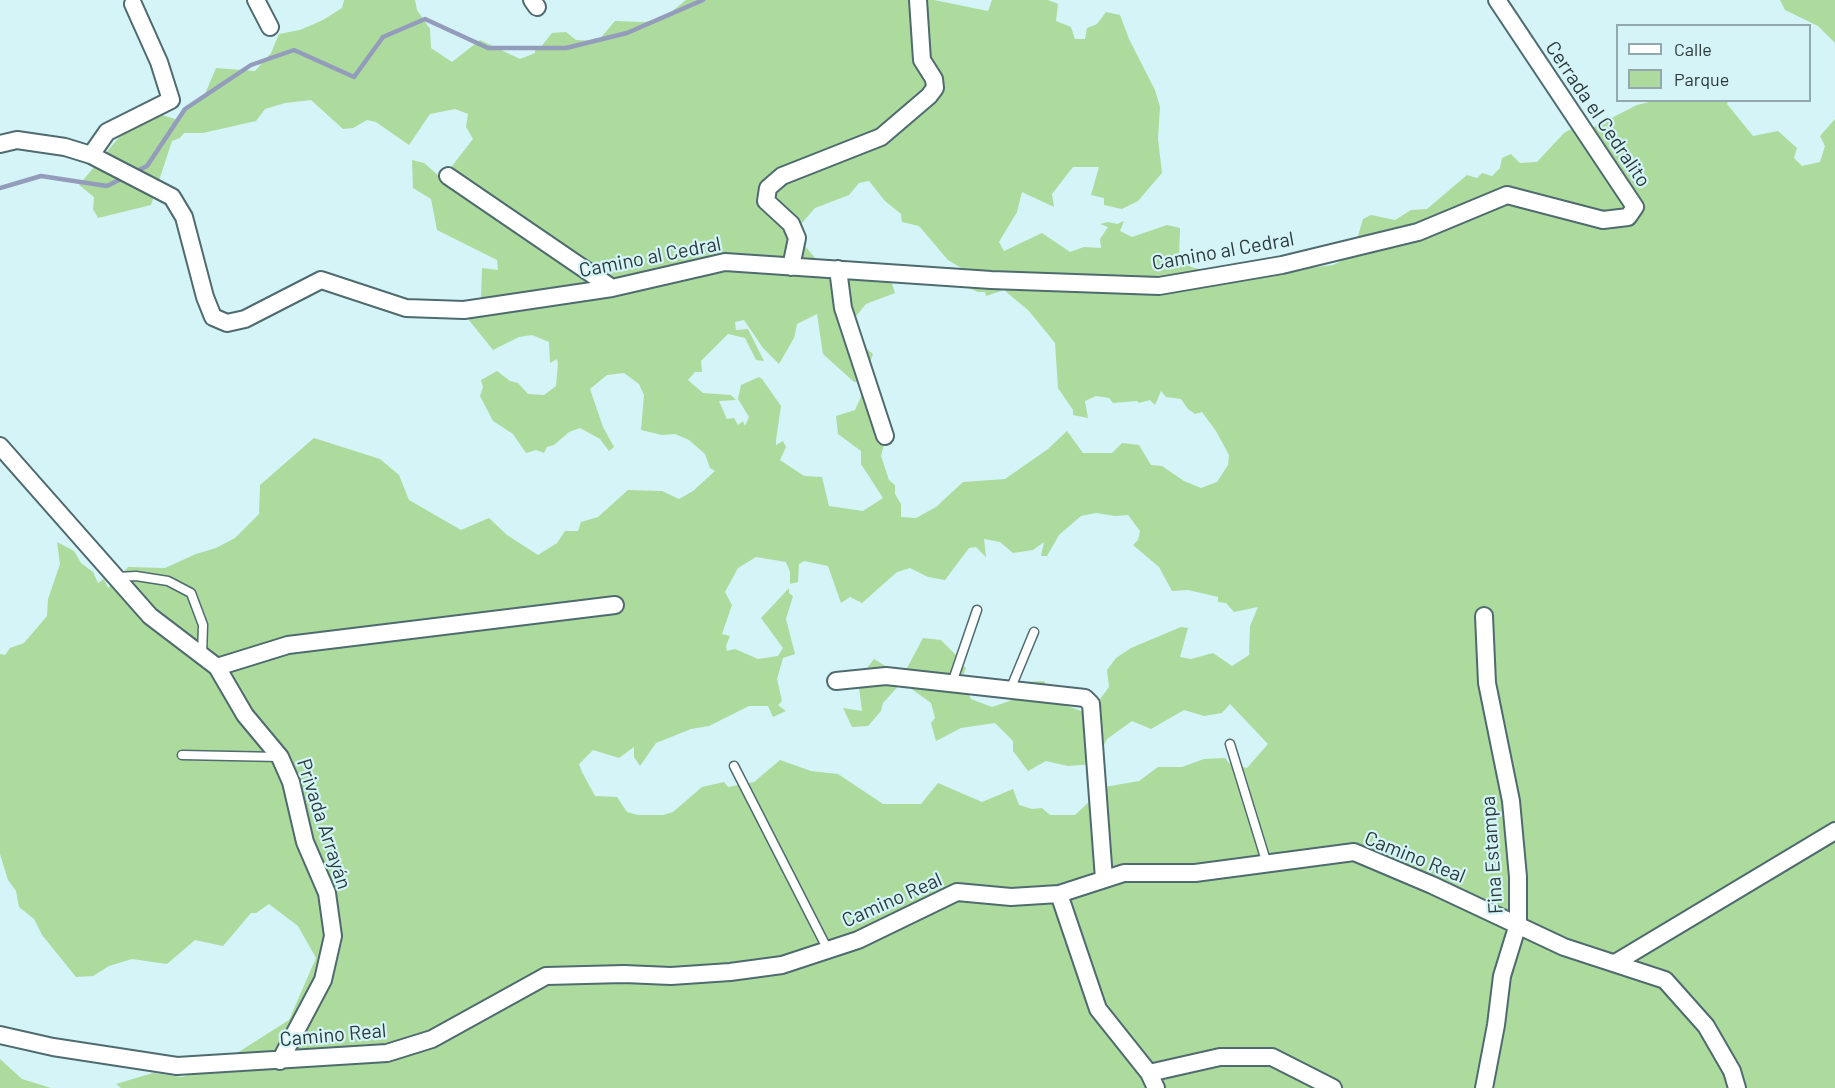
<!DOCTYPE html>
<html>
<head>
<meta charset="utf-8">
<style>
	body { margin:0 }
	#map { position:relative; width:1835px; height:1088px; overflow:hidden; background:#d4f4f8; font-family:Barlow,sans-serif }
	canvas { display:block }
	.legend { position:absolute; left:1616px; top:24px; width:195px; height:78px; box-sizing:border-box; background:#d4f4f8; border:2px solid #91a9ac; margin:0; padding:8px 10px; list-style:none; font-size:18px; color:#2c393a }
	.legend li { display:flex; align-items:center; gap:12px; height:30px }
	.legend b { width:30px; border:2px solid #91a9ac }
</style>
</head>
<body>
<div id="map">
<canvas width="1835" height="1088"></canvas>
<ul class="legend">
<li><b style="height:8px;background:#fff"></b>Calle</li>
<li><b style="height:16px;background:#acdb9d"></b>Parque</li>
</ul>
</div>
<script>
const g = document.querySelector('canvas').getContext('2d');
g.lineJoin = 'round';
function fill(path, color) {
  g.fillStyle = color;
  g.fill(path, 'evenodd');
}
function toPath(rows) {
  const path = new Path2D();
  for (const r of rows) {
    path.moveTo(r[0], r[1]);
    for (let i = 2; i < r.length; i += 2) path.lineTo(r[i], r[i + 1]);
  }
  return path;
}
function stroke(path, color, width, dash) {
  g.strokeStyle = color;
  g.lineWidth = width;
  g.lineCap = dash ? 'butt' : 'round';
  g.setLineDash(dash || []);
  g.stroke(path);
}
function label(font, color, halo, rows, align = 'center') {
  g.font = font + ' Barlow,sans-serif';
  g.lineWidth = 4.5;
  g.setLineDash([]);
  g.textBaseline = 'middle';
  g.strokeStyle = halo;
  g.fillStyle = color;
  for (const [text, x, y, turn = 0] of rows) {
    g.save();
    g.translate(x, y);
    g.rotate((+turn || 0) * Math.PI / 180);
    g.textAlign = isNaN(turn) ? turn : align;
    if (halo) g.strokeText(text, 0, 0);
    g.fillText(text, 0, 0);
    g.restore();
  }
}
fill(toPath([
	[344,0,415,0,417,10,430,29,431,48,452,62,480,40,520,59,535,53,535,48,540,48,552,33,566,32,576,40,598,41,615,21,645,22,665,17,686,0,934,0,988,11,992,0,1048,0,1058,4,1056,21,1071,27,1075,39,1085,39,1087,28,1097,24,1106,12,1120,15,1129,39,1155,90,1160,107,1158,139,1162,173,1138,201,1122,209,1104,205,1104,198,1091,195,1099,167,1073,167,1052,194,1054,207,1022,192,1017,212,999,242,1004,251,1042,233,1070,252,1084,247,1101,248,1100,239,1108,227,1100,224,1108,222,1117,224,1124,221,1120,231,1132,237,1167,225,1180,228,1179,257,1191,267,1218,274,1278,272,1333,265,1352,256,1363,219,1371,215,1395,220,1411,210,1427,209,1467,175,1477,178,1482,173,1492,176,1500,168,1502,158,1511,154,1520,163,1537,162,1564,133,1571,129,1590,129,1637,105,1657,100,1728,101,1727,104,1753,136,1778,131,1797,148,1794,158,1802,166,1820,162,1825,146,1820,136,1835,119,1835,1088,121,1088,116,1084,153,1073,182,1077,200,1072,229,1058,289,1020,316,958,298,926,269,904,256,913,251,913,223,946,195,940,167,964,132,959,109,966,93,976,76,977,42,935,34,919,19,907,16,891,8,880,0,854,0,654,5,655,10,648,24,643,47,616,48,599,60,564,57,542,74,551,81,563,93,572,98,583,104,579,108,588,128,567,165,568,196,554,216,548,235,538,259,514,260,485,314,438,380,459,399,475,409,500,461,530,489,518,507,535,538,555,557,543,565,531,578,531,581,522,598,517,628,490,662,491,679,499,693,491,715,471,710,468,705,454,689,440,675,434,662,435,641,430,644,395,639,384,624,373,607,375,590,389,603,427,614,447,609,451,600,439,580,428,569,432,554,445,547,447,544,453,536,450,526,453,513,434,493,421,480,396,483,387,481,380,497,371,510,381,518,383,528,394,544,395,556,386,558,364,557,359,550,363,549,342,532,335,519,337,493,350,468,319,481,297,482,268,498,270,497,260,437,230,431,199,413,188,412,160,424,163,438,175,445,175,473,139,466,127,468,114,455,109,430,114,409,145,376,122,367,120,353,128,343,129,311,100,285,103,265,109,256,121,203,133,184,133,180,138,172,141,151,205,98,218,93,209,94,197,79,185,131,123,159,114,178,120,190,105,205,94,216,68,255,71,271,53,279,34,300,30,323,20,342,8],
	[869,181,885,201,901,214,902,222,919,226,948,260,973,275,964,286,978,292,985,292,986,296,1004,290,1029,311,1055,343,1058,388,1073,410,1073,415,1088,418,1085,401,1096,396,1109,398,1113,403,1137,401,1139,403,1150,400,1155,405,1161,391,1166,397,1181,399,1188,409,1195,414,1202,412,1216,431,1229,455,1228,465,1217,482,1201,488,1184,481,1162,466,1151,465,1139,445,1122,443,1112,453,1083,453,1067,431,1048,449,1005,479,963,482,936,507,916,518,901,517,901,504,895,494,895,485,889,480,881,456,887,434,865,388,855,410,836,416,838,434,861,451,861,464,883,498,863,511,829,506,822,477,804,476,780,460,786,447,783,441,776,445,776,440,781,406,762,379,759,377,741,385,738,399,749,417,745,426,743,421,738,425,734,418,727,419,719,401,736,400,731,395,703,393,688,380,695,372,702,372,701,361,728,334,745,338,756,360,764,361,748,329,736,330,735,322,744,320,763,348,779,364,794,338,797,324,817,314,823,354,854,382,863,382,873,354,855,339,852,321,866,304,895,293,892,284,894,277,823,267,804,245,802,223,815,208,849,195,859,183],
	[1096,513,1115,516,1128,515,1140,531,1138,540,1133,545,1159,567,1172,591,1188,590,1218,597,1218,602,1226,603,1234,612,1258,607,1250,626,1249,655,1232,666,1213,653,1191,659,1180,657,1188,628,1181,627,1131,648,1116,658,1107,670,1109,687,1100,699,1081,711,1054,701,1044,681,1027,682,1024,696,992,707,971,699,962,678,966,668,959,662,956,655,941,640,923,638,907,668,895,672,874,659,867,668,859,688,862,711,843,708,852,727,868,726,881,711,883,703,902,682,931,703,935,718,931,723,936,741,961,728,995,723,1013,741,1013,751,1028,771,1046,761,1068,766,1094,764,1107,739,1132,721,1151,729,1184,710,1204,716,1222,713,1230,704,1268,744,1247,768,1229,763,1225,758,1204,759,1182,767,1158,767,1139,781,1093,789,1091,800,1075,815,1050,815,1042,808,1032,809,1019,805,1013,789,982,802,938,783,921,804,883,804,838,774,811,771,780,760,754,782,728,787,724,782,702,787,673,812,663,815,638,815,627,812,617,797,595,796,582,772,579,764,593,750,619,758,634,747,634,757,640,766,656,743,691,729,709,726,749,706,768,706,773,717,786,711,778,705,782,701,777,679,783,658,795,654,786,619,793,596,789,593,789,588,761,618,783,648,778,656,758,659,735,649,727,651,726,646,730,636,722,634,732,605,725,592,738,568,756,557,786,562,790,572,790,584,798,582,799,564,804,561,828,566,841,603,850,597,862,603,897,572,910,568,928,577,945,580,969,548,976,547,986,557,984,539,1000,542,1013,553,1033,550,1044,542,1041,556,1047,556,1059,535,1081,516],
	[1780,0,1835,0,1835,43,1818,26,1785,10],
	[0,1059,22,1079,51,1088,0,1088]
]), '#acdb9d');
stroke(toPath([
	[135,172,147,166,185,109,251,65,294,50,354,77,383,37,425,19,488,48,566,48,627,33,703,0],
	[0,188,41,176,107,186,125,177]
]), '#949cbb', 4.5);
const service = toPath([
	[117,577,136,576,168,581,191,593,203,625,202,656],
	[952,683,977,610],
	[1010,690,1034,632],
	[1230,744,1267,864],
	[182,755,280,757],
	[734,766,828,950]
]);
const minor = toPath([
	[256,0,270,27],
	[532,0,537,7],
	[0,144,17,140,65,147,91,155,172,197,184,217,205,297,213,317,227,323,245,319,321,280,406,308,464,310,612,288,725,262,991,280,1159,286,1282,265,1418,232,1507,195,1603,220,1628,217,1635,207,1497,0],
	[91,155,107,132,171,100,159,62,133,4],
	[448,176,612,288],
	[791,267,797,238,791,224,766,201,768,188,782,176,881,137,929,96,935,88,934,79,922,60,918,0],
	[838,269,843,308,885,436],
	[0,446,150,616,217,667,245,715,280,757,291,782,305,842,327,893,333,936,323,980,280,1061],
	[1484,616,1487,683,1511,801,1518,877,1518,924,1502,976,1496,1025,1484,1088],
	[217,667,288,645,615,605],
	[836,681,886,676,1085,698,1091,704,1104,879],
	[1059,894,1098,1009,1149,1073,1156,1088],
	[1615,963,1835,831],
	[0,1035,53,1047,177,1066,387,1053,432,1039,546,976,624,974,671,976,730,972,782,965,858,940,957,892,1011,897,1059,894,1124,873,1195,873,1354,852,1432,885,1564,947,1665,980,1706,1026,1732,1071,1737,1088],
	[1149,1073,1220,1057,1272,1057,1333,1088]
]);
stroke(service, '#4f6b6f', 11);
stroke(minor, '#4f6b6f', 20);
stroke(service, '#fff', 8);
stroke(minor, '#fff', 16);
label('20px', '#2c393a', '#d4f4f8', [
	["Cerrada el Cedralito",1598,114,56],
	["Camino al Cedral",1223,251,-10],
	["Camino al Cedral",650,257,-11],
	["Privada Arrayán",324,824,72],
	["Fina Estampa",1492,855,-94],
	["Camino Real",1415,857,22],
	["Camino Real",892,900,-24],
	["Camino Real",333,1035,-5]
]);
</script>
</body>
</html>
